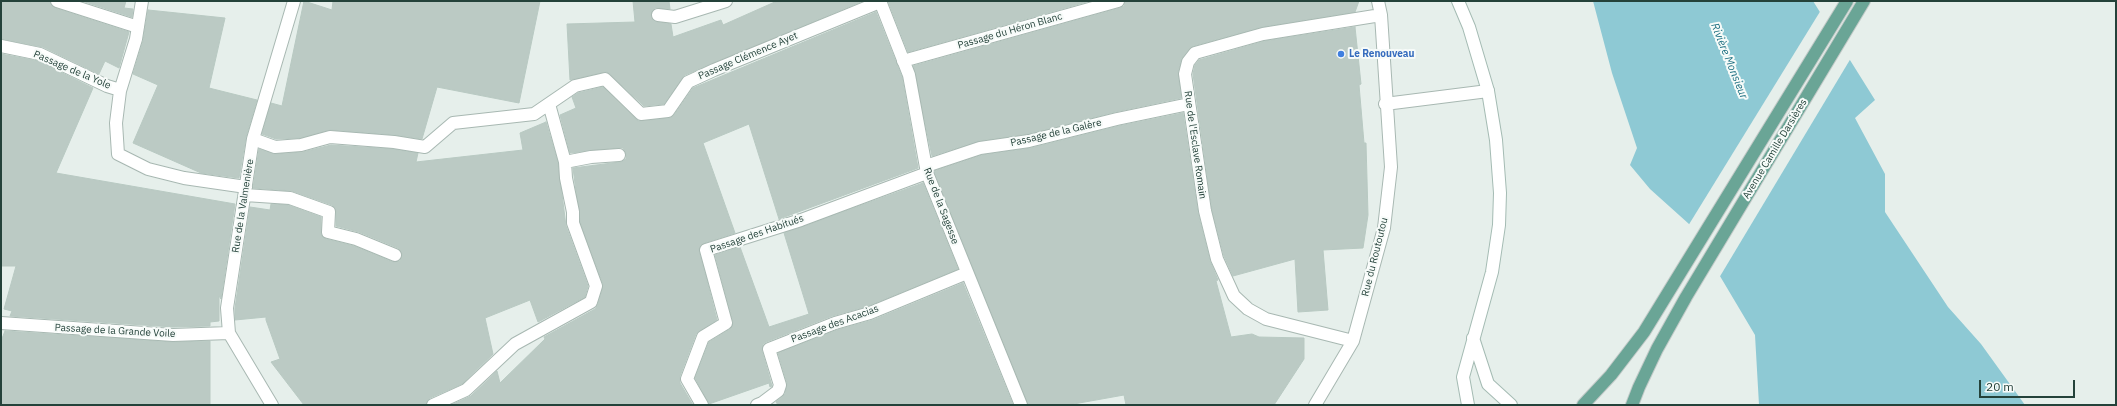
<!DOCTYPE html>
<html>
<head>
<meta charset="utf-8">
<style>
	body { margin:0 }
	#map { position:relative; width:2117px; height:406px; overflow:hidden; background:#e6efeb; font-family:"IBM Plex Sans",sans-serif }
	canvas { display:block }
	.frame { position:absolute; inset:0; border:2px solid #24423a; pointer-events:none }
	.scale { position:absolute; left:1979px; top:380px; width:96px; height:18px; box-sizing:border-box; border:2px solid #24423a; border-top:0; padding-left:5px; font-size:12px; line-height:14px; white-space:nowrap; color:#24423a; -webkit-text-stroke:3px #f7fbf9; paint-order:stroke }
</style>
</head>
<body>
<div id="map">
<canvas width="2117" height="406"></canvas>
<div class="frame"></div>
<div class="scale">20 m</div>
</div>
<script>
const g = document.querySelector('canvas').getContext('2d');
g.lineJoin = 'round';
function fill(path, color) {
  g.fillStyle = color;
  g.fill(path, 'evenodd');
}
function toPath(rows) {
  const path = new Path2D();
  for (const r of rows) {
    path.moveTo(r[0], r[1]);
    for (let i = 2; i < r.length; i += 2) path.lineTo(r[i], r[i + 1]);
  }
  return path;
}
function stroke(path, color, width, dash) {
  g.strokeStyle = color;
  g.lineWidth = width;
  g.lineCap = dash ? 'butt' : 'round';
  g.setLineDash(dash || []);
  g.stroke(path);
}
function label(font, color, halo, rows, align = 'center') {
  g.font = font + ' "IBM Plex Sans",sans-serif';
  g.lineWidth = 4;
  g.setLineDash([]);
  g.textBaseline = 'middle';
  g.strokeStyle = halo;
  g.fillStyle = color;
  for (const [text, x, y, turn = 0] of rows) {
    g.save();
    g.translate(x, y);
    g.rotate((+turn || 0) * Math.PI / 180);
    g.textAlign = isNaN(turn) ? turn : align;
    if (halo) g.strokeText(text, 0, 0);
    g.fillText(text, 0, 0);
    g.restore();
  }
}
fill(toPath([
	[1593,1,1813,1,1875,100,1855,118,1885,174,1885,212,1948,307,1981,344,2025,405,1759,405,1755,335,1689,224,1650,189,1630,165,1637,148,1612,73]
]), '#8ec9d4');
fill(toPath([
	[1821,10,1851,58,1719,278,1688,226]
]), '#e6efeb');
const building = toPath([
	[1,1,50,1,55,8,129,32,119,68,105,61,99,74,43,47,1,39,1,1],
	[82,1,126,1,124,8,133,9,132,17,82,1],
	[304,1,332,10,333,1,540,1,519,103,437,87,422,139,395,135,331,130,300,138,276,139,262,134,271,103,282,106,304,1],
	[633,1,669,1,670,9,655,8,651,15,654,21,671,24,673,37,721,20,723,25,777,1,863,1,685,75,664,104,644,106,607,72,570,80,567,24,635,22,633,1],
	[888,1,1090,1,908,52,888,1],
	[1125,1,1359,1,1355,12,1262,27,1193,46,1182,58,1178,72,1181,98,1115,112,1028,134,979,141,932,156,913,66,1120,8,1124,6,1125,1],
	[148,10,225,18,209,88,257,100,246,137,239,178,201,173,133,143,158,85,133,74,143,41,148,10],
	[876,12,902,77,918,168,779,219,749,124,703,143,735,233,704,243,699,249,717,320,696,334,680,376,680,383,693,405,451,405,471,396,497,371,500,383,545,339,544,337,595,309,598,304,603,284,580,222,573,168,620,162,626,159,626,154,623,148,618,148,570,153,560,115,576,108,572,97,578,93,603,87,638,121,669,118,674,115,693,88,876,12],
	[1355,27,1361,84,1359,85,1364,143,1366,143,1368,215,1363,248,1323,250,1328,310,1298,312,1295,259,1233,276,1224,256,1212,210,1193,74,1195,65,1199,60,1265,41,1355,27],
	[1,54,38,61,93,88,56,173,235,204,221,299,219,296,219,321,210,322,210,326,173,327,10,316,12,311,4,309,16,266,1,266,1,54],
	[1183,113,1198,213,1210,261,1218,280,1216,281,1231,337,1252,334,1259,337,1304,338,1304,359,1274,405,1126,405,1124,395,1068,405,1028,405,934,171,982,155,1031,148,1119,126,1183,113],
	[546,122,558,163,566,226,588,286,585,297,538,322,530,300,485,318,493,354,462,384,430,398,426,405,304,405,271,362,280,359,266,320,266,317,235,320,235,308,250,207,270,210,271,204,288,205,321,217,321,235,326,239,354,246,393,262,400,261,402,254,398,248,359,232,336,226,336,212,332,205,292,191,253,188,259,149,276,154,303,152,331,145,393,149,418,153,416,162,523,150,520,133,546,122],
	[923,183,958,269,868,306,832,316,766,342,763,344,762,351,772,386,770,387,769,383,709,404,695,378,709,342,730,329,733,322,715,255,740,247,769,327,809,314,784,233,923,183],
	[963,283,1013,405,778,405,776,402,785,394,787,383,778,353,837,330,873,320,963,283],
	[5,331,173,342,210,341,210,405,1,405,1,341,5,331]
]);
fill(building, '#bbcac4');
stroke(building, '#b8c9c2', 1);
const street = toPath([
	[57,1,138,27],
	[142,1,136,39,120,91,116,123,118,154,148,169,184,178,246,187],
	[880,1,909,75,927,173,1021,405],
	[658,15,675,17,726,1],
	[1,46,40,54,107,86,120,90],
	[903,61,1118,1],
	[1385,104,1488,91],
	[253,139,275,147,301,145,330,137,394,142,425,147,453,123,534,114,575,86,605,79,641,114,668,111,688,82,714,70,880,2],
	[565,162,591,157,619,155],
	[926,166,980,148,1029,141,1117,119,1189,104],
	[245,195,290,198,329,212,328,232,356,239,395,255],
	[1,323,173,335,229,333],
	[1353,341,1266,319,1248,309,1234,296,1217,259,1205,211,1185,74,1188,62,1195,53,1263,34,1381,15],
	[272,405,229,333,227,308,253,139,294,1],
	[433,405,466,390,515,344,591,302,596,286,573,223,573,212,566,178,565,162,549,104],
	[702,405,687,379,703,337,726,323,706,250,801,220,927,173],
	[757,405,762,403,778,391,780,385,769,349,835,323,870,313,967,273],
	[1315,405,1353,341,1384,228,1391,167,1381,15,1378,1]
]);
const secondary = toPath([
	[1458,1,1469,27,1488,91,1496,140,1500,193,1499,225,1492,272,1463,377,1468,405],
	[1473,338,1488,384,1511,405]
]);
const primary = toPath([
	[1583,405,1611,375,1644,332,1847,1],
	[1632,405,1639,387,1657,349,1686,297,1864,1]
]);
stroke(street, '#a8b8b2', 14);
stroke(secondary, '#a4bbb3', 14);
stroke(primary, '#c2cac8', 14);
stroke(street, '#fff', 12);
stroke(secondary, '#fff', 12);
stroke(primary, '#6aa596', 12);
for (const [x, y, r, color] of [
	[1341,54,4,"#3f7fe0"]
]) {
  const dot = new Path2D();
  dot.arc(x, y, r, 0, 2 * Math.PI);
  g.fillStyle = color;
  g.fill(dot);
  stroke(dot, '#f7fbf9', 1.5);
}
label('10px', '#24423a', '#f7fbf9', [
	["Passage du Héron Blanc",1010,31,-16],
	["Passage Clémence Ayet",748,56,-23],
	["Passage de la Yole",72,70,23],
	["Passage de la Galère",1056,133,-13],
	["Rue de l'Esclave Romain",1195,145,82],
	["Avenue Camille Darsières",1775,149,-59],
	["Rue de la Valmenière",243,206,-81],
	["Rue de la Sagesse",941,206,69],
	["Passage des Habitués",757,234,-19],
	["Rue du Routoutou",1375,257,-76],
	["Passage des Acacias",835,324,-20],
	["Passage de la Grande Voile",115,331,3]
]);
label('bold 10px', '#366cbe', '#f7fbf9', [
	["Le Renouveau",1349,54]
], 'left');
label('italic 11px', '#1c6f80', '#f7fbf9', [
	["Rivière Monsieur",1729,61,68]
]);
</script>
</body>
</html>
